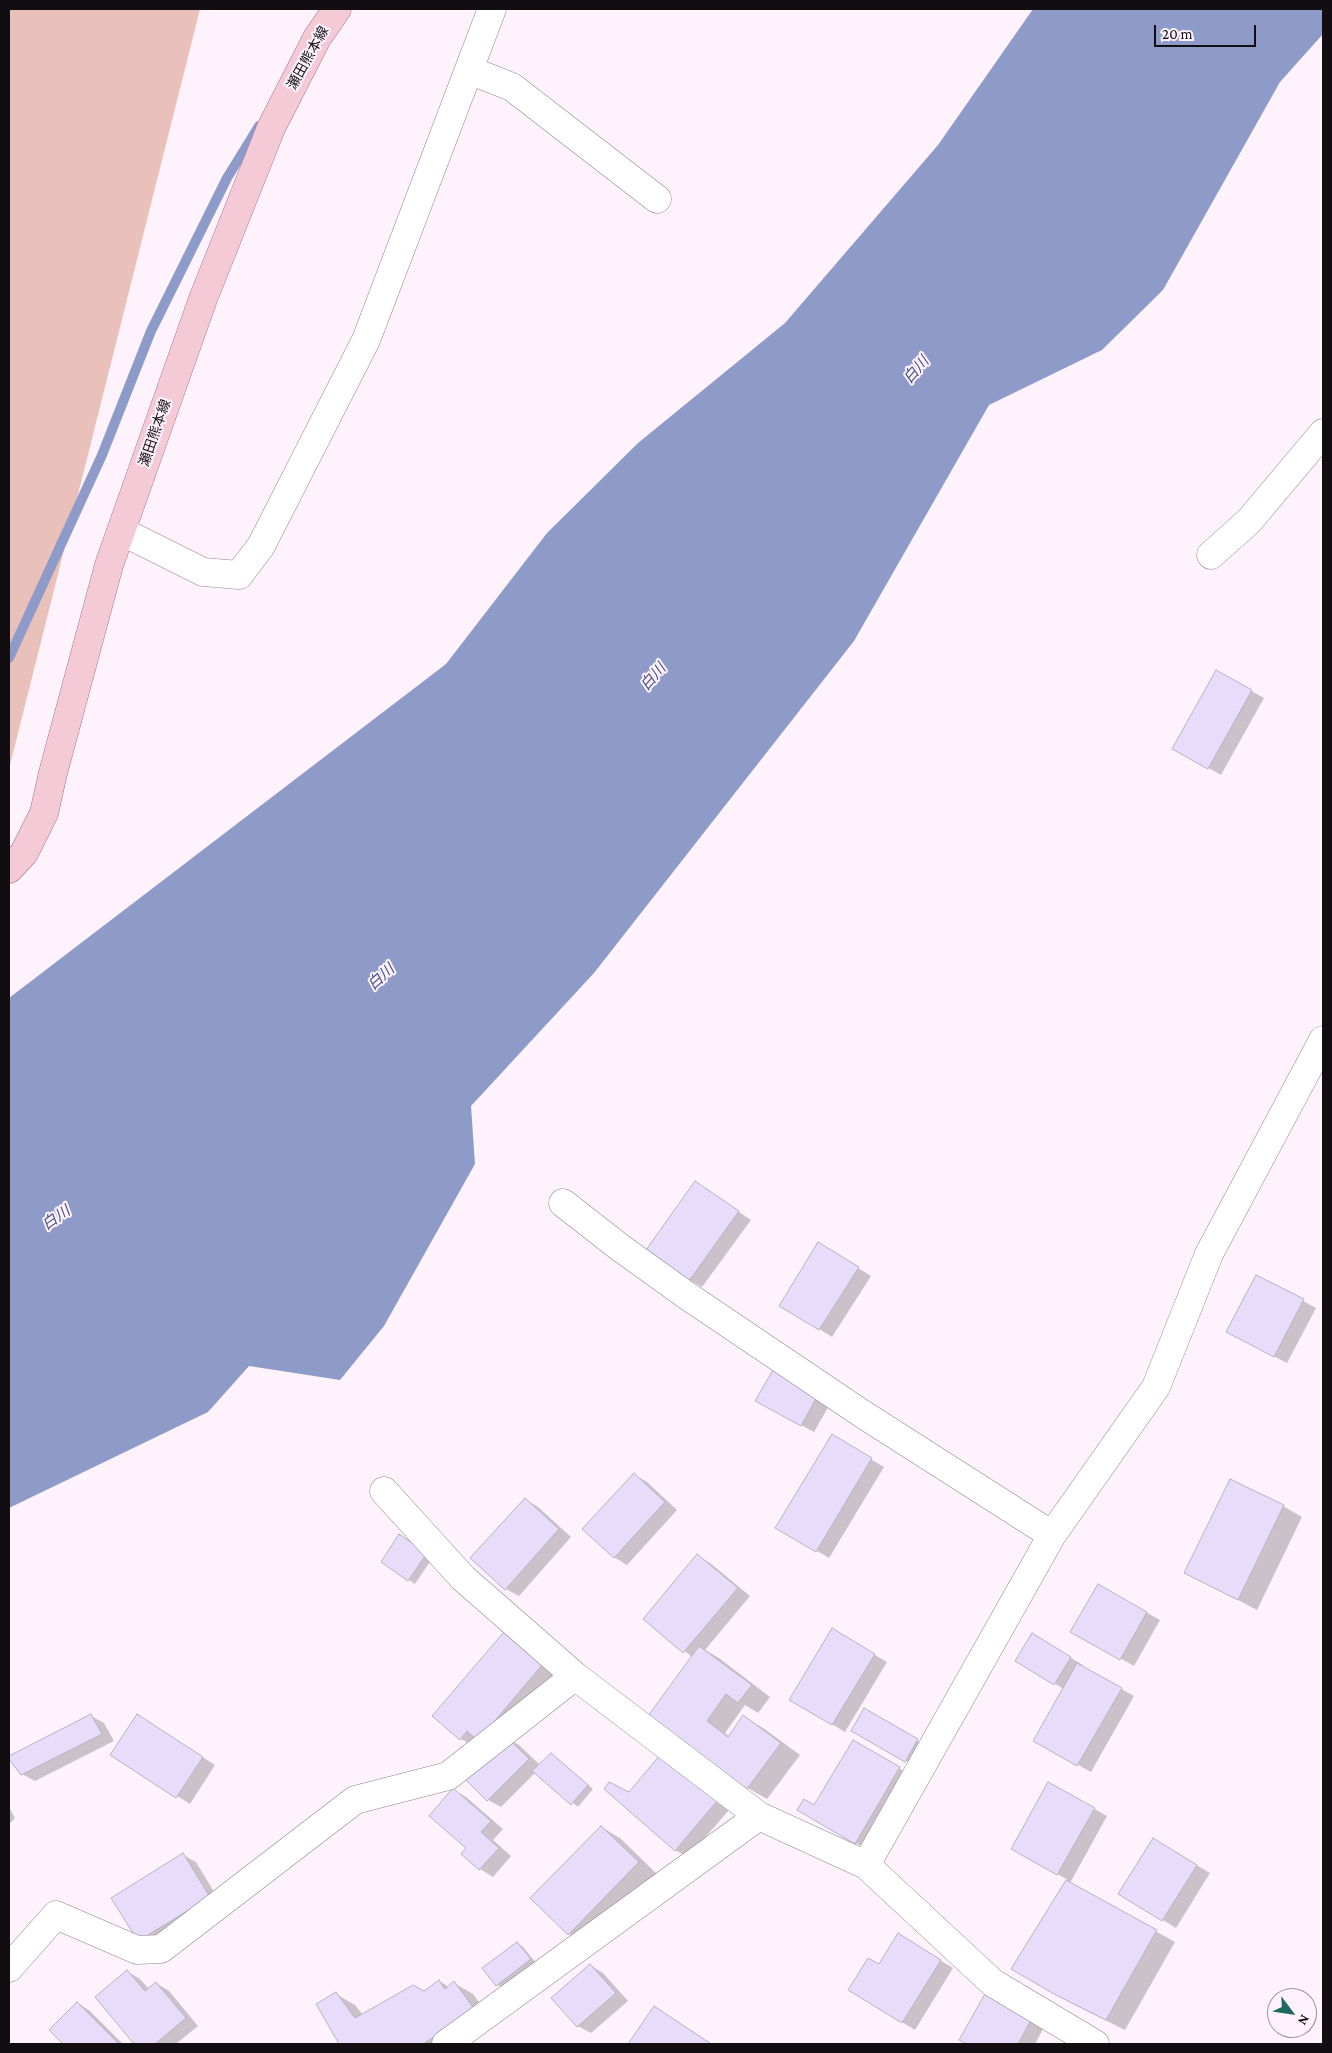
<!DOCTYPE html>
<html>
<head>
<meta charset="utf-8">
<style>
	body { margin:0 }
	#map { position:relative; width:1332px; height:2053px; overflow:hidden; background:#fef3fc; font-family:"Crimson Pro",serif }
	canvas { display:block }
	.frame { position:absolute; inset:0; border:10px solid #120d11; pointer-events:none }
	.north { position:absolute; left:1267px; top:1988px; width:50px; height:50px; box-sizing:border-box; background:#fef3fc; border:1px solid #a0979e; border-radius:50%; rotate:121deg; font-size:14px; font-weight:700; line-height:20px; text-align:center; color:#120d11 }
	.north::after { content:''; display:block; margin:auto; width:18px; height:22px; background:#1e6961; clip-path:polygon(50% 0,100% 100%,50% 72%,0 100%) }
	.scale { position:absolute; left:1154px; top:25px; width:102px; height:22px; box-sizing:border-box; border:2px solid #120d11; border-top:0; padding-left:6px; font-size:15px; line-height:18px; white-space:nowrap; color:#120d11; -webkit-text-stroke:4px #fef3fc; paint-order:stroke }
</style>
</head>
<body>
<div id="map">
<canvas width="1332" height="2053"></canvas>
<div class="frame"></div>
<div class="north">N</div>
<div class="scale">20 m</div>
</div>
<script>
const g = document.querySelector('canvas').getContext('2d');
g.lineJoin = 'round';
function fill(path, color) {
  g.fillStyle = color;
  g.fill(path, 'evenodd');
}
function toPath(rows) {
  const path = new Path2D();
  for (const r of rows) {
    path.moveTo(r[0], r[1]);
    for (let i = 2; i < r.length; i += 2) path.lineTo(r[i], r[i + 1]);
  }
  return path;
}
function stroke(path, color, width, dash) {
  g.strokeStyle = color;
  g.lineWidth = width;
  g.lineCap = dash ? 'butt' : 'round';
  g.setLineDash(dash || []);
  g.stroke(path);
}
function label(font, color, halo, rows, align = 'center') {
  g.font = font + ' "Crimson Pro","Noto Sans JP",serif';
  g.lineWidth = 4;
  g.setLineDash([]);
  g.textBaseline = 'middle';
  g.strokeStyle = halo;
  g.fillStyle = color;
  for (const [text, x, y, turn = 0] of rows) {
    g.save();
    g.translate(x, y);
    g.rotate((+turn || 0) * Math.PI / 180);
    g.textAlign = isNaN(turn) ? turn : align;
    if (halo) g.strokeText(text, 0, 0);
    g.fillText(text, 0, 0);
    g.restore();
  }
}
fill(toPath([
	[9,9,200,9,9,769]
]), '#eac0ba');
fill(toPath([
	[1033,9,1323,9,1323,34,1280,82,1163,290,1102,350,989,405,854,641,594,973,471,1106,475,1164,384,1326,340,1380,249,1366,208,1412,9,1508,9,998,446,664,547,533,638,443,785,323,938,145]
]), '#8e9bc9');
fill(toPath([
	[1216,671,1264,698,1221,775,1173,748],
	[696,1183,751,1220,702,1287,690,1280],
	[831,1251,871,1276,832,1337,781,1305],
	[1257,1276,1316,1308,1287,1363,1240,1339],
	[773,1371,830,1404,814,1432,757,1401],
	[832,1436,884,1467,829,1558,777,1527],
	[634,1475,647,1482,677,1510,627,1565,614,1557],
	[525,1499,538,1507,571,1537,519,1596,506,1589],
	[1283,1506,1302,1517,1257,1610,1186,1573],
	[400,1536,433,1557,415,1584,382,1562],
	[697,1556,710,1563,750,1596,705,1650,719,1658,770,1697,758,1713,745,1705,725,1733,730,1737,744,1717,763,1728,800,1755,767,1799,748,1788,649,1716,692,1657,645,1619],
	[1098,1585,1160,1620,1134,1666,1072,1631],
	[832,1630,887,1662,845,1732,791,1699],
	[504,1634,561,1677,508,1739,519,1745,540,1765,551,1754,557,1758,593,1789,578,1807,536,1772,501,1807,488,1800,480,1750,461,1739],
	[1032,1635,1083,1665,1082,1667,1134,1696,1091,1772,1034,1740,1064,1689,1016,1661],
	[864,1710,930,1748,919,1768,853,1730],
	[91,1716,104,1723,114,1741,35,1781,22,1774],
	[150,1723,215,1765,190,1804,111,1754],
	[854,1742,912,1776,868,1850,799,1810,815,1807],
	[673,1764,729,1810,688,1857,675,1850,629,1793],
	[1049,1784,1107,1816,1070,1883,1175,1942,1125,2030,1075,2005,1012,1969,1068,1880,1013,1849],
	[453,1790,466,1797,503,1829,493,1840,511,1856,493,1877,480,1869,462,1854,467,1847],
	[9,1807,15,1818,9,1824],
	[601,1827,620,1838,657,1874,588,1945,569,1934,532,1898],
	[1166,1847,1210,1873,1176,1928,1120,1894],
	[183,1855,196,1862,222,1905,152,1948,139,1940],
	[910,1942,953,1968,915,2030,849,1990],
	[517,1943,523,1947,536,1963,503,1988,497,1985],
	[590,1965,603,1973,628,2001,591,2033,578,2026],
	[128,1972,140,1979,149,1989,156,1983,169,1991,198,2026,176,2044,136,2044,97,1997],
	[439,1981,449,1987,454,1983,473,1994,493,2021,458,2044,340,2044,318,2004,336,1994,355,2005,363,2015,424,1993],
	[986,1994,1044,2027,1035,2044,969,2044,961,2039],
	[78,2003,90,2011,123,2044,64,2044,50,2030],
	[654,2008,673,2019,712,2044,630,2044]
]), '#0003');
stroke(toPath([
	[9,658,102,455,151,331,227,178,259,126]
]), '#8e9bc9', 10);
const building = toPath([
	[1216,670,1252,690,1208,769,1172,749,1216,670],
	[695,1181,739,1211,689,1281,646,1250,695,1181],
	[818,1242,859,1267,819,1330,779,1306,818,1242],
	[1256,1275,1304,1299,1274,1357,1226,1332,1256,1275],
	[773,1370,818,1395,801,1426,755,1401,773,1370],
	[832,1434,872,1458,816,1552,775,1528,832,1434],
	[634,1473,665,1502,614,1558,582,1529,634,1473],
	[1230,1479,1284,1505,1238,1600,1184,1573,1230,1479],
	[525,1498,559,1529,505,1590,470,1558,525,1498],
	[399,1534,427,1553,408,1581,381,1562,399,1534],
	[697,1554,738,1588,683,1653,643,1619,697,1554],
	[1098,1584,1147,1612,1120,1660,1070,1632,1098,1584],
	[832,1628,875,1654,832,1725,789,1700,832,1628],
	[504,1632,542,1665,478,1741,467,1731,460,1740,432,1716,504,1632],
	[1032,1633,1071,1657,1054,1685,1015,1661,1032,1633],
	[699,1646,752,1685,738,1703,726,1694,707,1721,728,1737,743,1715,781,1743,747,1789,648,1716,699,1646],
	[1077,1663,1122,1688,1077,1766,1033,1741,1077,1663],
	[864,1708,918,1739,905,1762,851,1731,864,1708],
	[91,1714,102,1734,21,1775,9,1759,9,1756,91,1714],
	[137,1714,203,1757,176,1798,110,1755,137,1714],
	[506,1736,529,1759,487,1801,464,1778,506,1736],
	[853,1740,900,1767,855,1844,797,1810,804,1799,814,1805,853,1740],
	[551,1753,588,1785,571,1805,532,1771,551,1753],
	[660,1755,717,1801,675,1851,604,1789,609,1782,629,1792,660,1755],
	[1048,1782,1095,1808,1057,1875,1011,1849,1048,1782],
	[453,1788,491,1821,481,1832,499,1848,479,1870,461,1854,466,1848,429,1816,453,1788],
	[601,1826,639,1862,568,1935,530,1898,601,1826],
	[1153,1838,1197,1865,1162,1921,1118,1894,1153,1838],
	[183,1853,210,1897,138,1941,111,1898,183,1853],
	[1066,1880,1157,1930,1106,2020,1054,1994,1011,1969,1066,1880],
	[898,1933,941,1960,902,2023,848,1990,868,1958,879,1964,898,1933],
	[517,1942,531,1959,496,1986,482,1968,517,1942],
	[590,1964,616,1993,577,2027,551,1998,590,1964],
	[127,1970,145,1991,156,1982,186,2018,155,2044,134,2044,95,1997,127,1970],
	[439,1980,445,1989,454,1981,475,2010,423,2044,339,2044,316,2004,336,1992,355,2018,413,1985,424,1991,439,1980],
	[986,1992,1032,2018,1018,2044,967,2044,959,2040,986,1992],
	[77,2002,119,2044,63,2044,49,2030,77,2002],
	[654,2006,711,2044,628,2044,654,2006]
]);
fill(building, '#e7dcfa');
stroke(building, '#b7b2c1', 1);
const minor = toPath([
	[469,70,512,87,657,199],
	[121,531,203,572,239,575,261,546,366,340,492,9],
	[1211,555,1249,521,1323,433],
	[563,1203,618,1246,686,1295,861,1413,1052,1535],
	[384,1491,463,1578,575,1676],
	[866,1865,1052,1535,1156,1387,1209,1254,1323,1040],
	[9,1968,56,1915,137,1950,161,1949,355,1800,448,1776,575,1676,759,1816,866,1865,993,1983,1095,2044],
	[446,2044,759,1816]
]);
const major = toPath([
	[9,869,24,853,44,813,53,773,109,565,203,299,271,128,317,38,337,9]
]);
stroke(minor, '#91848f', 29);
stroke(major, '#a17080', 29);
stroke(minor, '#fff', 28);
stroke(major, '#f5cad7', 28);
label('14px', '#120d11', '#fef3fc', [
	["瀬田熊本線",308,58,-61],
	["瀬田熊本線",155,433,-71]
]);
label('italic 15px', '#414e89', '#fef3fc', [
	["白川",916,370,-49],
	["白川",653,677,-49],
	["白川",381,977,-42],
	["白川",56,1218,-35]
]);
</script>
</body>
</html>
